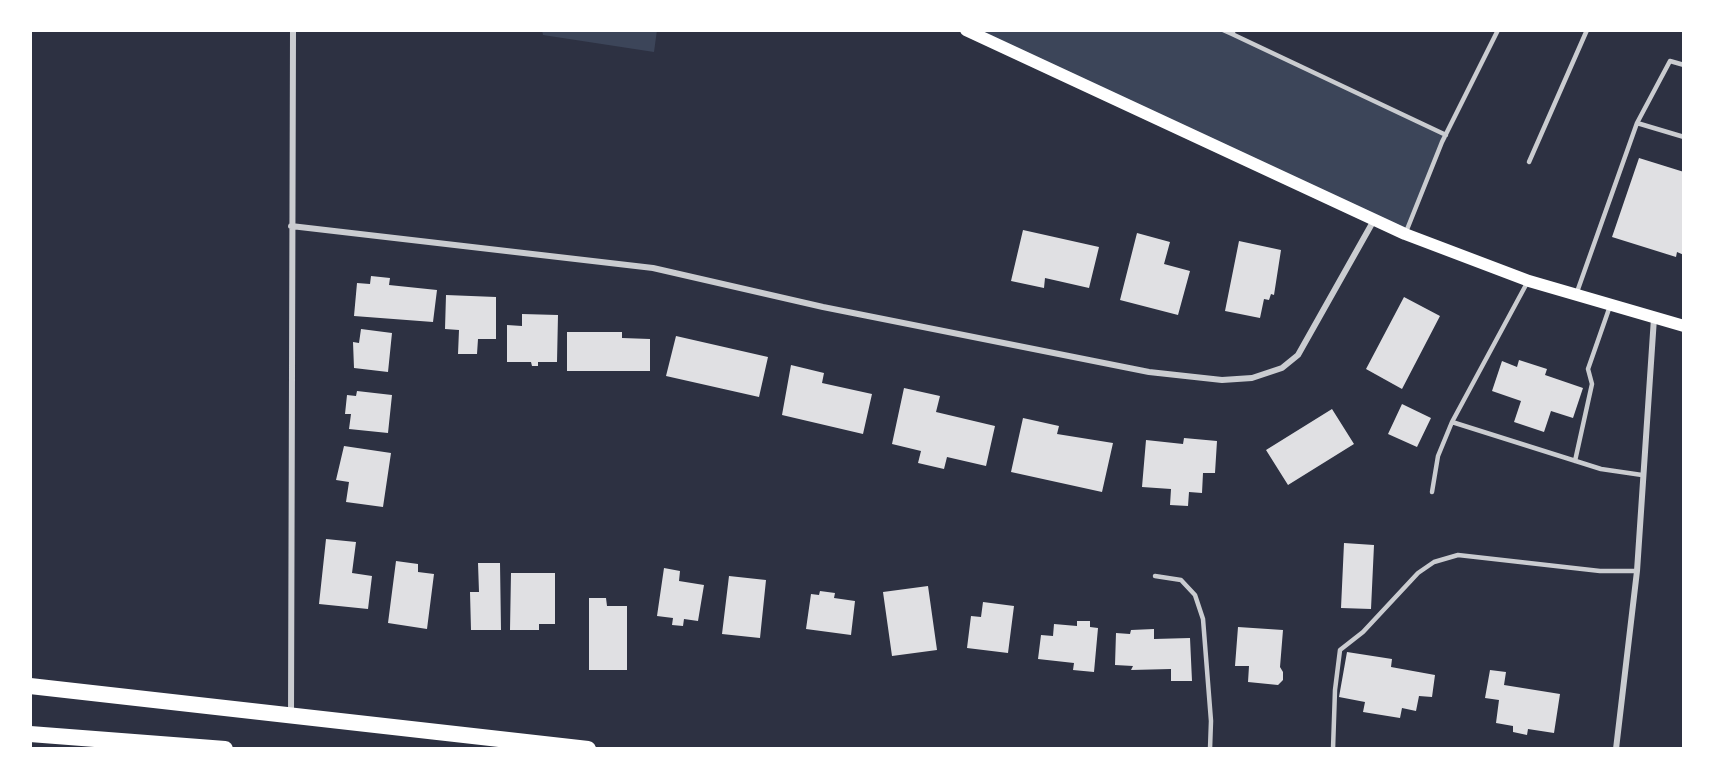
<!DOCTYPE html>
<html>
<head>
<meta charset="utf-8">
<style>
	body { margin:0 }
	#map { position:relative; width:1714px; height:779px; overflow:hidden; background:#2d3142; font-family:"Asap Condensed",sans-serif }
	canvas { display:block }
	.frame { position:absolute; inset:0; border:32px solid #fff; pointer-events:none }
</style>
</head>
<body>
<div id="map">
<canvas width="1714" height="779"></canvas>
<div class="frame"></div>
</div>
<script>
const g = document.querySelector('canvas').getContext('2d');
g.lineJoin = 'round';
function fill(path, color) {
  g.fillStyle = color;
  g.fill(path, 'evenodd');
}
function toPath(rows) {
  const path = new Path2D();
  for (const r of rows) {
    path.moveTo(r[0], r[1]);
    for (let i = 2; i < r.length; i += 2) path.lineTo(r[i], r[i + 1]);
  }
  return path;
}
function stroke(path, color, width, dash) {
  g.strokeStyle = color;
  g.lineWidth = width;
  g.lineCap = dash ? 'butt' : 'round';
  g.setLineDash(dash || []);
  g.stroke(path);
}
fill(toPath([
	[542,30,657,30,654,52,543,35],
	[966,30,1223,30,1446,135,1405,234]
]), '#3c4559');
fill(toPath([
	[1639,158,1684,172,1684,255,1677,252,1676,257,1612,237],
	[1023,230,1099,247,1089,288,1045,278,1044,288,1011,281],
	[1137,233,1170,242,1164,264,1190,271,1178,315,1120,300],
	[1239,241,1281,250,1274,295,1271,294,1269,300,1264,299,1260,318,1225,311],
	[371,276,390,278,389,285,437,290,433,322,354,316,357,283,370,284],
	[446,295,496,297,496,339,478,339,477,354,458,354,459,330,445,329],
	[1404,297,1440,316,1402,389,1366,369],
	[522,314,558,315,557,362,538,362,538,366,532,366,531,362,507,362,507,325,522,326],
	[361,329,392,333,388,372,354,368,353,342,359,343],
	[567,332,622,332,622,338,650,339,650,371,567,371],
	[676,336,768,357,759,397,666,376],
	[1519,360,1547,369,1545,375,1583,388,1573,418,1551,411,1544,432,1514,422,1521,401,1492,391,1502,361,1517,367],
	[791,365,824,373,822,383,872,394,863,434,782,415],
	[904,388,940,396,936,412,995,426,986,466,947,457,944,469,918,463,921,451,892,444],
	[357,391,392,395,388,433,349,429,351,414,345,414,347,395,356,396],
	[1402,404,1431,418,1417,447,1388,434],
	[1332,409,1354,444,1288,485,1266,450],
	[1023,418,1059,426,1057,434,1113,443,1102,492,1011,472],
	[1184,438,1217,441,1215,473,1203,473,1202,493,1189,492,1188,506,1170,505,1171,489,1142,487,1146,440,1183,444],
	[344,446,391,453,383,507,346,502,349,482,336,480],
	[326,539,356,542,352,573,372,576,368,609,319,604],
	[1344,543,1374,545,1371,609,1341,608],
	[396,561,418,564,418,572,434,574,427,629,388,623],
	[478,563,500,563,501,630,471,630,470,592,479,592],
	[664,568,680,571,679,581,704,585,698,621,684,619,683,626,672,625,673,618,657,616],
	[511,573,555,573,555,624,539,624,539,630,510,630],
	[729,576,766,580,760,638,722,634],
	[928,586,937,650,892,656,883,592],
	[820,591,835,593,834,598,855,601,851,635,806,629,811,594,819,595],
	[589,598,606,598,607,606,627,606,627,670,589,670],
	[983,602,1014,606,1008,653,967,648,971,616,981,617],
	[1077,621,1090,621,1090,627,1098,628,1094,672,1073,670,1074,663,1038,659,1041,635,1053,636,1054,624,1077,626],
	[1238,627,1283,630,1280,667,1283,672,1283,680,1278,685,1248,682,1249,666,1235,666],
	[1154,629,1154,639,1190,638,1192,681,1171,681,1171,669,1131,670,1133,666,1115,665,1116,633,1130,634,1131,630],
	[1347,652,1392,659,1391,667,1435,675,1432,697,1419,696,1416,711,1402,708,1400,718,1363,712,1365,702,1339,697],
	[1490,670,1506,672,1504,685,1560,694,1554,733,1528,729,1527,735,1513,732,1513,726,1496,723,1499,700,1485,698]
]), '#e0e0e3');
stroke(toPath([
	[1223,30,1232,34],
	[1234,30,1232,34,1446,135],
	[1637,123,1684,137],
	[1529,162,1587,30],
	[1406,232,1442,142,1498,30],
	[1527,283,1452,422,1601,469,1642,475],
	[1577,292,1637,123,1670,61,1684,65],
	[1575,461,1592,384,1588,369,1610,306],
	[1432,492,1438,456,1452,422],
	[1155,576,1181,580,1195,595,1203,619,1211,721,1210,749],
	[1333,749,1335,690,1340,650,1363,632,1418,573,1434,562,1458,555,1600,571,1637,571]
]), '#caccd0', 4.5);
stroke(toPath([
	[291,226,653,268,823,307,1149,372,1222,380,1252,378,1282,368,1298,355,1374,220],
	[291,714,293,30],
	[1616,749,1637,571,1654,318]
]), '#caccd0', 6);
stroke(toPath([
	[966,30,1405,234,1529,281,1684,326]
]), '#fff', 12);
stroke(toPath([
	[30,686,588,749],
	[30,734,225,749]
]), '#fff', 16);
</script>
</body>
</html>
